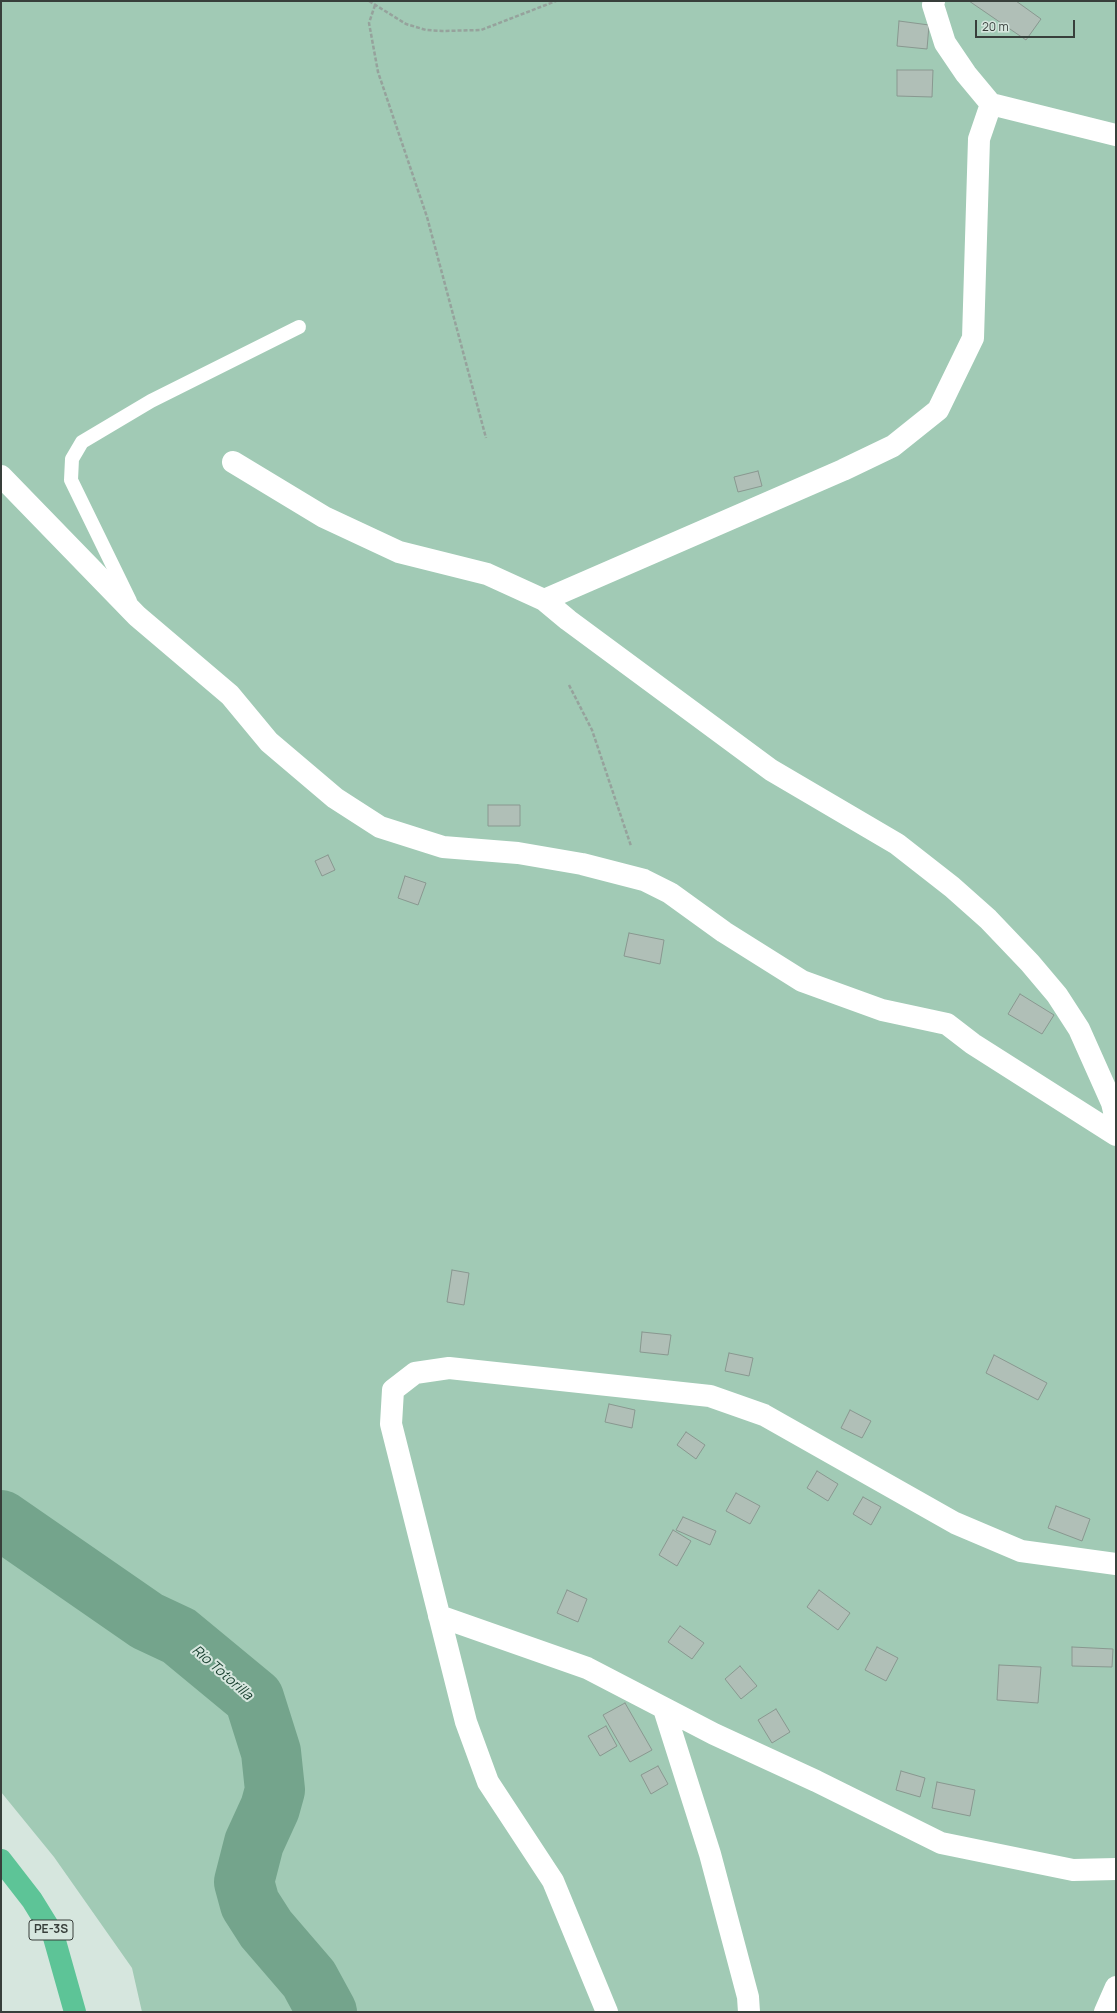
<!DOCTYPE html>
<html>
<head>
<meta charset="utf-8">
<style>
	body { margin:0 }
	#map { position:relative; width:1117px; height:2013px; overflow:hidden; background:#d6e6de; font-family:Manrope,sans-serif }
	canvas { display:block }
	.frame { position:absolute; inset:0; border:2px solid #383f3b; pointer-events:none }
	.scale { position:absolute; left:975px; top:20px; width:100px; height:18px; box-sizing:border-box; border:2px solid #383f3b; border-top:0; padding-left:5px; font-size:12px; line-height:14px; white-space:nowrap; color:#383f3b; -webkit-text-stroke:3px #d6e6de; paint-order:stroke }
</style>
</head>
<body>
<div id="map">
<canvas width="1117" height="2013"></canvas>
<div class="frame"></div>
<div class="scale">20 m</div>
</div>
<script>
const g = document.querySelector('canvas').getContext('2d');
g.lineJoin = 'round';
function fill(path, color) {
  g.fillStyle = color;
  g.fill(path, 'evenodd');
}
function toPath(rows) {
  const path = new Path2D();
  for (const r of rows) {
    path.moveTo(r[0], r[1]);
    for (let i = 2; i < r.length; i += 2) path.lineTo(r[i], r[i + 1]);
  }
  return path;
}
function stroke(path, color, width, dash) {
  g.strokeStyle = color;
  g.lineWidth = width;
  g.lineCap = dash ? 'butt' : 'round';
  g.setLineDash(dash || []);
  g.stroke(path);
}
function label(font, color, halo, rows, align = 'center') {
  g.font = font + ' Manrope,sans-serif';
  g.lineWidth = 4;
  g.setLineDash([]);
  g.textBaseline = 'middle';
  g.strokeStyle = halo;
  g.fillStyle = color;
  for (const [text, x, y, turn = 0] of rows) {
    g.save();
    g.translate(x, y);
    g.rotate((+turn || 0) * Math.PI / 180);
    g.textAlign = isNaN(turn) ? turn : align;
    if (halo) g.strokeText(text, 0, 0);
    g.fillText(text, 0, 0);
    g.restore();
  }
}
fill(toPath([
	[1,1,1116,1,1116,2012,142,2012,132,1968,54,1857,1,1792]
]), '#a1cab5');
stroke(toPath([
	[1,1520,147,1621,179,1636,254,1698,271,1752,275,1790,270,1808,254,1843,244,1882,250,1904,266,1929,309,1979,327,2012]
]), '#74a48c', 60);
const building = toPath([
	[969,1,1016,1,1041,19,1026,40,969,1],
	[899,21,929,25,927,49,897,46,899,21],
	[897,70,933,70,932,97,897,96,897,70],
	[758,471,762,486,738,492,734,477,758,471],
	[488,805,520,805,520,826,488,826,488,805],
	[328,855,335,870,322,876,315,861,328,855],
	[405,876,426,883,418,905,398,898,405,876],
	[629,933,664,940,660,964,624,956,629,933],
	[1020,994,1054,1015,1042,1034,1008,1014,1020,994],
	[452,1270,469,1273,464,1305,447,1302,452,1270],
	[642,1332,671,1335,668,1355,640,1352,642,1332],
	[729,1353,753,1358,749,1376,725,1371,729,1353],
	[994,1355,1047,1383,1038,1400,986,1373,994,1355],
	[609,1404,635,1410,632,1428,605,1422,609,1404],
	[850,1410,871,1421,862,1438,841,1428,850,1410],
	[686,1432,705,1445,696,1459,677,1445,686,1432],
	[817,1471,838,1484,828,1501,807,1488,817,1471],
	[736,1493,760,1506,750,1524,726,1511,736,1493],
	[863,1497,881,1507,871,1525,853,1514,863,1497],
	[1056,1506,1090,1519,1082,1541,1048,1528,1056,1506],
	[683,1517,716,1531,710,1545,676,1530,683,1517],
	[673,1530,691,1541,677,1566,659,1555,673,1530],
	[567,1590,587,1599,578,1622,557,1613,567,1590],
	[819,1590,850,1613,838,1630,807,1607,819,1590],
	[680,1626,704,1643,692,1659,668,1642,680,1626],
	[877,1647,898,1658,886,1681,865,1670,877,1647],
	[1072,1647,1113,1649,1112,1667,1072,1666,1072,1647],
	[999,1665,1041,1667,1038,1703,997,1700,999,1665],
	[740,1666,757,1686,741,1699,725,1679,740,1666],
	[625,1703,652,1750,630,1762,603,1715,625,1703],
	[776,1709,790,1732,772,1743,758,1720,776,1709],
	[606,1726,617,1746,600,1756,588,1736,606,1726],
	[658,1766,668,1784,651,1794,641,1775,658,1766],
	[901,1771,925,1778,920,1797,896,1790,901,1771],
	[937,1782,975,1790,970,1816,932,1808,937,1782]
]);
fill(building, '#b0bfb7');
stroke(building, '#899890', 1);
stroke(toPath([
	[369,1,406,24,426,30,442,31,481,30,556,1],
	[375,5,369,23,378,72,427,217,486,438],
	[569,685,592,730,631,846]
]), '#96a29c', 2.5, [4, 2]);
stroke(toPath([
	[130,601,71,480,72,459,82,442,151,401,299,327]
]), '#fff', 14);
stroke(toPath([
	[934,1,933,5,945,43,966,74,991,104,1116,135],
	[233,462,324,517,399,552,487,574,544,600,568,620,771,770,897,844,952,887,988,919,1030,963,1057,995,1079,1029,1112,1103,1116,1120],
	[1,476,137,616,230,695,269,742,335,798,380,827,443,847,518,853,582,864,644,880,670,893,724,932,802,981,882,1010,947,1024,973,1044,1116,1135],
	[544,600,843,470,893,446,938,410,973,338,979,139,991,104],
	[439,1616,587,1668,714,1734,816,1781,941,1843,1073,1870,1116,1869],
	[664,1709,710,1854,748,1997,749,2012],
	[607,2012,553,1881,488,1782,466,1722,391,1424,393,1390,415,1373,449,1368,710,1396,764,1415,955,1523,1021,1551,1116,1564],
	[1105,2012,1116,1987]
]), '#fff', 22);
stroke(toPath([
	[1,1860,32,1900,53,1934,75,2012]
]), '#5dc497', 22);
for (const [x, y, w] of [
	[51,1930,44]
]) {
  const box = new Path2D();
  box.roundRect(x - w / 2, y - 10, w, 20, 3);
  g.fillStyle = '#d6e6de';
  g.fill(box);
  stroke(box, '#383f3b', 1);
}
label('bold 12px', '#383f3b', null, [
	["PE-3S",51,1930]
]);
label('italic 14px', '#123b2a', '#d6e6de', [
	["Rio Totorilla",222,1673,41]
]);
</script>
</body>
</html>
